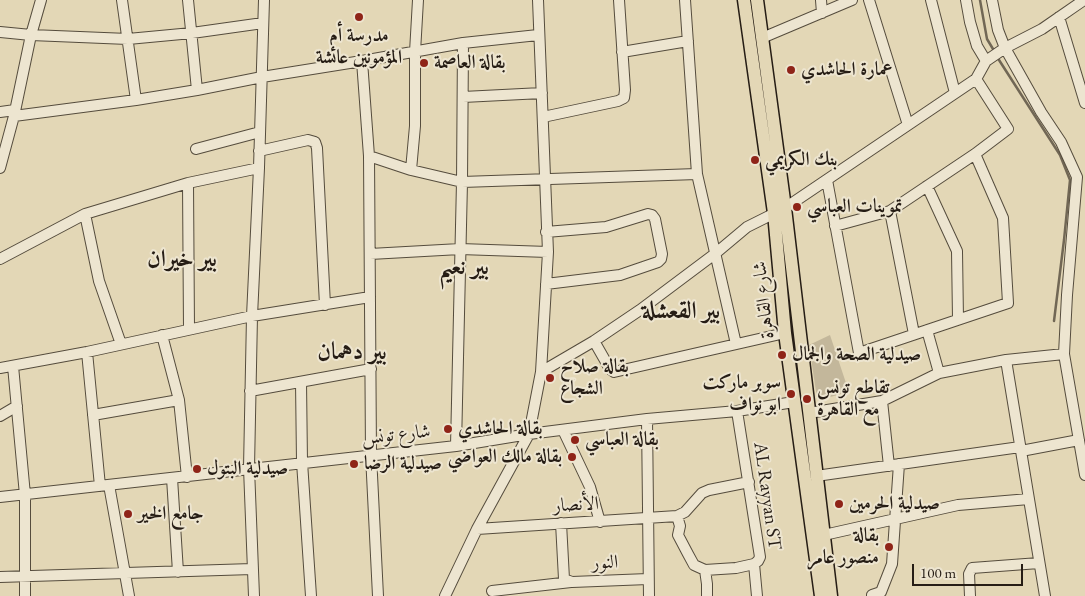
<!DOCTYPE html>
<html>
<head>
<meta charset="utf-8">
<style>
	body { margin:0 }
	#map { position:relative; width:1085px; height:596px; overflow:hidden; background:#e3d7b6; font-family:"EB Garamond",serif }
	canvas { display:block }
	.scale { position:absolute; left:912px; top:564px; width:111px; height:22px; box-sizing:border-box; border:2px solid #261d15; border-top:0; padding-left:6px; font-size:15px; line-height:18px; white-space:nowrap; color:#261d15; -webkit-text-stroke:4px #ede5d0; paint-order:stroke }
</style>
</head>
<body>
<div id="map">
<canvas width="1085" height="596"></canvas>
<div class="scale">100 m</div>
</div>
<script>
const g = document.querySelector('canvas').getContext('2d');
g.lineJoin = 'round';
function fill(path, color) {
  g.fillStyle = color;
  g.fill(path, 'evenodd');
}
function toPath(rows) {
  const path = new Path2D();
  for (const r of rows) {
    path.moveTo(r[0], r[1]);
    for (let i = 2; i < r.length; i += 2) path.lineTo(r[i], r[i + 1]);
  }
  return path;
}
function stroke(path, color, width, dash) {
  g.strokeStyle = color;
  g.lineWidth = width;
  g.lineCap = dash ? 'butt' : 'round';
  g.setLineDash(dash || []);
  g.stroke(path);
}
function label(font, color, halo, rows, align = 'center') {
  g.font = font + ' "EB Garamond",Amiri,serif';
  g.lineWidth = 4;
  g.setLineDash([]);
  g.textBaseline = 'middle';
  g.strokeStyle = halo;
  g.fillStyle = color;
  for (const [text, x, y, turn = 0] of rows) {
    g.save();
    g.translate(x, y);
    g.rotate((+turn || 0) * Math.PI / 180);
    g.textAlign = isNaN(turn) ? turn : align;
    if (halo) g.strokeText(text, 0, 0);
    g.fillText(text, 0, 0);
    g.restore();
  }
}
fill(toPath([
	[830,335,849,392,819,400,817,398,809,345]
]), '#c3b79b');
stroke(toPath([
	[980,0,987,39,993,49],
	[999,60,1060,155,1070,180,1064,240,1054,321]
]), '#716755', 2.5);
const minor = toPath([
	[122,0,136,100],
	[188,0,197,90],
	[685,0,697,174,736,344],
	[821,0,822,13],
	[869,0,908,125],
	[931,0,955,93],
	[966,0,970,22,977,46,986,61],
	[992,0,998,30,1005,48,1041,112,1061,142,1077,177,1067,295,1064,354,1085,475],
	[1059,17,1085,103],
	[0,32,31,35,128,39,192,33,263,23],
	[762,38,852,0],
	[622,52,688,41],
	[362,61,369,156,371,455,378,596],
	[463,97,542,93],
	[0,112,15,110],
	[14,116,136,100,197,90,262,77,362,61,463,43,538,35],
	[543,117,618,101,624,98,625,90,619,0],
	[196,149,260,132],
	[259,151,308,140,315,142,317,148,325,305],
	[369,156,411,170,462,182,697,174],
	[0,168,14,116,31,35,41,0],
	[411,170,415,126,415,52,418,0],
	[827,180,859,353,1008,303,1003,218,975,154],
	[188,183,189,329],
	[927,186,957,251,958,319],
	[890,211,914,334],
	[85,214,99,281,121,344],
	[835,226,890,211,975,154,1008,129,976,79],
	[370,254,460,249,548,252],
	[0,259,85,214,188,183,259,168],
	[546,284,620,275,658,262,661,259,662,254,655,219,652,215,648,214,606,227,546,232],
	[927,330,939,373],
	[162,335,179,400,187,477],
	[594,341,610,369,614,372,785,333],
	[87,352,100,486],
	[1006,360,1045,596],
	[13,366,25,495,25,596],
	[0,368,87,352,252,316,370,297],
	[541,372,594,341,640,310,716,253,747,227,785,208,976,79,986,61,1005,48,1042,29,1084,0],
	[301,382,302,462,311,596],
	[250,391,371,369],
	[882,401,889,466],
	[809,413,882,401,939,373,1006,360,1064,354],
	[93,415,179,400],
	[0,416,17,406],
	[647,419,649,596],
	[563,430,590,487,600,522],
	[456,446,462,182,463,43],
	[1021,451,1079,440],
	[816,476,1020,447],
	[172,478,178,572],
	[109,485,129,596],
	[0,497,456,446,529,434,647,419,737,411,794,402],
	[677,516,680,526,678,535,688,554,694,565,705,570,707,584,707,596],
	[561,523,564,579,572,582,648,579],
	[477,529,677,516,685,512,702,493,709,490,749,482],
	[824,535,958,505,1029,499],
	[754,564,757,596],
	[705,570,736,568,754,564,758,561,760,557,737,411],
	[0,577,252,569],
	[492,591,571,582],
	[872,595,881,592,892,564,899,464],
	[254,596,249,468,252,316,259,168,264,0],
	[445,596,477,529,529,434,541,372,548,252,538,0],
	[970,596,969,574,972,568,1039,563]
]);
const major = toPath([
	[744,0,774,213,785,333,821,596],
	[757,0,785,208,831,596]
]);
stroke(minor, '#554c3d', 12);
stroke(major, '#261d15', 15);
stroke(minor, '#ede5d0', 10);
stroke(major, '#e3d7b6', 12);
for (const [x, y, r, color] of [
	[359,17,5,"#8f2418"],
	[424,63,5,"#8f2418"],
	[791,70,5,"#8f2418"],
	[755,160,5,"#8f2418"],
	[797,207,5,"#8f2418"],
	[782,355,5,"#8f2418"],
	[550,378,5,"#8f2418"],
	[791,394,5,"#8f2418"],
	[807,399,5,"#8f2418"],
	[448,429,5,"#8f2418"],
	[575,440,5,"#8f2418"],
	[572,457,5,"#8f2418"],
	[354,464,5,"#8f2418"],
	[197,469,5,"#8f2418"],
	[839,504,5,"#8f2418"],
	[128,514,5,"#8f2418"],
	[889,547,5,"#8f2418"]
]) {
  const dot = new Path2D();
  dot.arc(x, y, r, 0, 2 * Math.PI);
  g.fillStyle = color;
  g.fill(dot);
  stroke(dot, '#ede5d0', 2);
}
label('bold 19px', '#261d15', '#ede5d0', [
	["مدرسة أم",359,36,"center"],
	["المؤمونين عائشة",359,58,"center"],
	["بقالة العاصمة",434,63],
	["عمارة الحاشدي",801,70],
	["بنك الكريمي",765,160],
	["تموينات العباسي",807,207],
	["صيدلية الصحة والجمال",792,355],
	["بقالة صلاح",560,367],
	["الشجاع",560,389],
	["سوبر ماركت",781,383,"right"],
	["ابو نواف",781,405,"right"],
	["تقاطع تونس",817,388],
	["مع القاهرة",817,410],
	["بقالة الحاشدي",458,429],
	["بقالة العباسي",585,440],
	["بقالة مالك العواضي",562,457,"right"],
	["صيدلية الرضا",364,464],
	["صيدلية البتول",207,469],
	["صيدلية الحرمين",849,504],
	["جامع الخير",138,514],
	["بقالة",879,536,"right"],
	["منصور عامر",879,558,"right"]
], 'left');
label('19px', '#261d15', '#ede5d0', [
	["شارع القاهرة",764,300,-96],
	["شارع تونس",396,435,-6],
	["AL Rayyan ST",767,496,82],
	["الأنصار",576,505,-3],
	["النور",605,563,-2]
]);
label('bold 24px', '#261d15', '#ede5d0', [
	["بير خيران",182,259],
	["بير نعيم",464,267],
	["بير القعشلة",681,311],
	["بير دهمان",352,352]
]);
</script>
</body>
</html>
